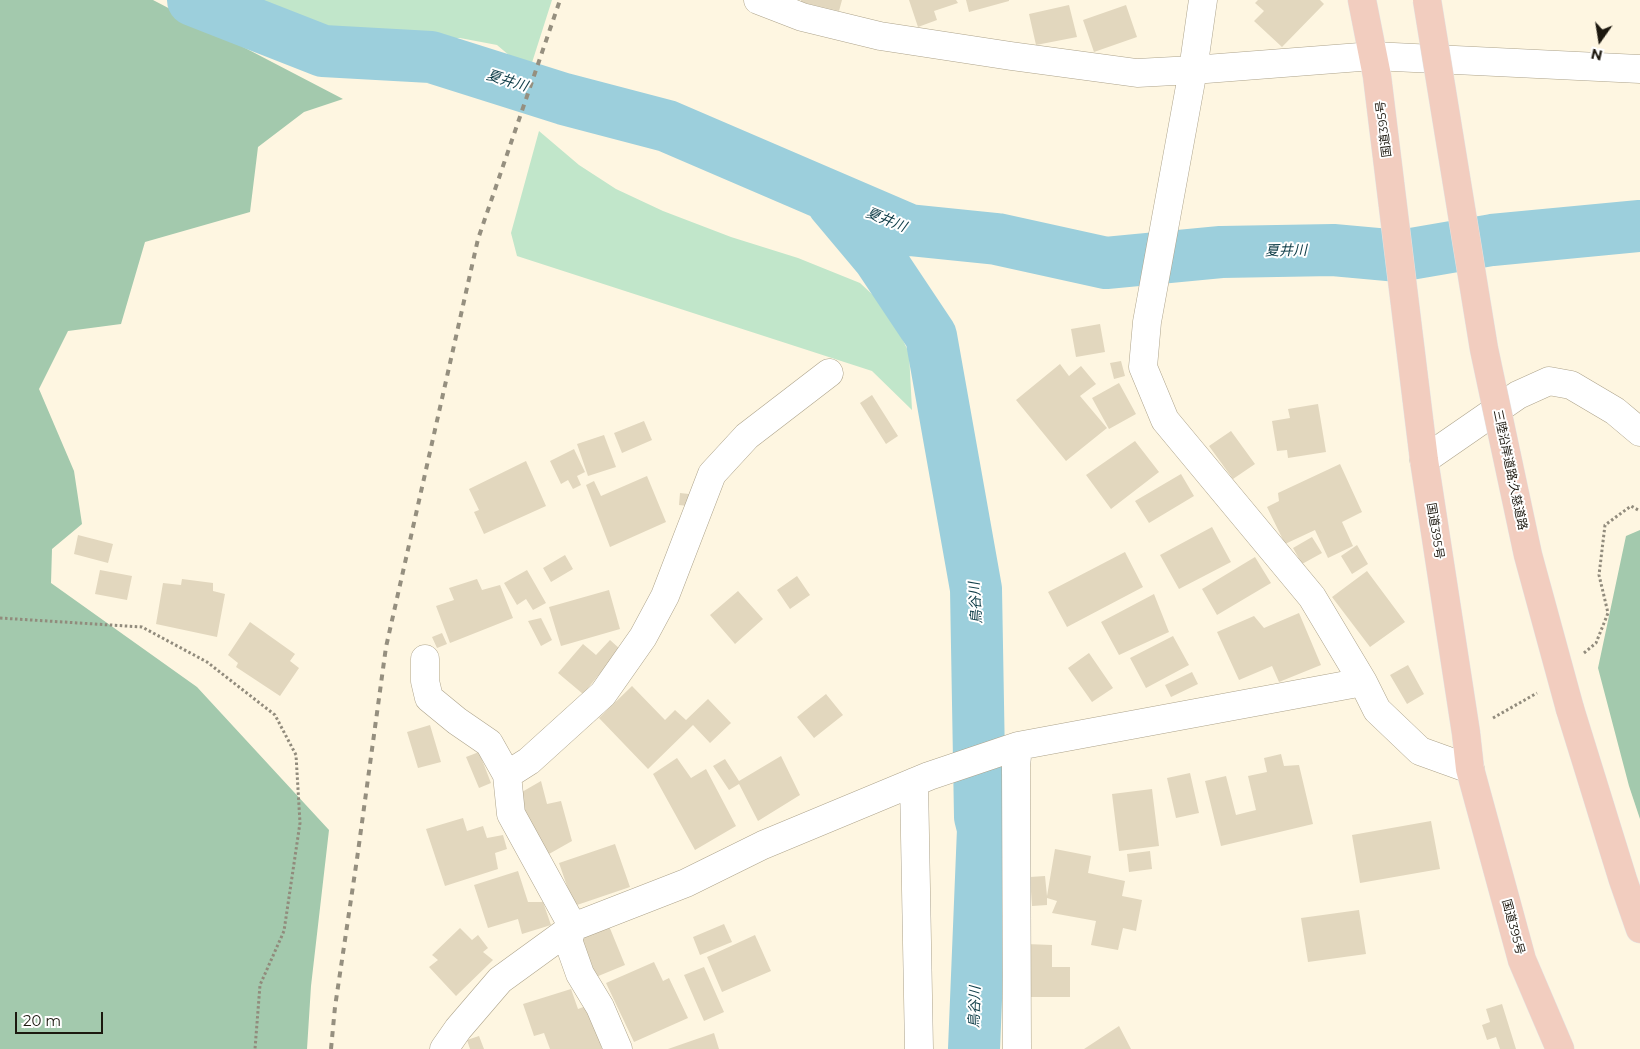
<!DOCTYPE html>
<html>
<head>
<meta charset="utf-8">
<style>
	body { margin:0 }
	#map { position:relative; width:1640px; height:1049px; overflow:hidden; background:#fef6e1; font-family:Montserrat,sans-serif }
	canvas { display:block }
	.north { position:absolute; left:1575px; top:15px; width:50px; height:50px; -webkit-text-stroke:4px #fff; paint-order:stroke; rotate:193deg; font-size:14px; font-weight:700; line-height:20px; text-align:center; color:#1c180f }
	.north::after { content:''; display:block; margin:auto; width:18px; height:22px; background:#1c180f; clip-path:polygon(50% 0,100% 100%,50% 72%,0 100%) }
	.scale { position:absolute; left:15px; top:1012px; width:88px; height:22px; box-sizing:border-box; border:2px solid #1c180f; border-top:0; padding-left:6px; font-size:15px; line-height:18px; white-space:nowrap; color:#1c180f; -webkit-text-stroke:4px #fff; paint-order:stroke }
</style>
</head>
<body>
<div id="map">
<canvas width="1640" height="1049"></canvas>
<div class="north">N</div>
<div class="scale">20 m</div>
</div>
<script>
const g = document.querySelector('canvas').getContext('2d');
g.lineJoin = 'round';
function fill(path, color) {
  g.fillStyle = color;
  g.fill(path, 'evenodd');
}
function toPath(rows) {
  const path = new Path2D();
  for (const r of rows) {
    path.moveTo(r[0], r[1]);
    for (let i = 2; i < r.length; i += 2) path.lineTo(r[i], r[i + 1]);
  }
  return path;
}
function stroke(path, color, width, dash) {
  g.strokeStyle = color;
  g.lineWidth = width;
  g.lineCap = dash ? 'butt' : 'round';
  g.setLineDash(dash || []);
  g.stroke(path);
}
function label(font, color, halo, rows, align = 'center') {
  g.font = font + ' Montserrat,"Noto Sans JP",sans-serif';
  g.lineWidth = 4;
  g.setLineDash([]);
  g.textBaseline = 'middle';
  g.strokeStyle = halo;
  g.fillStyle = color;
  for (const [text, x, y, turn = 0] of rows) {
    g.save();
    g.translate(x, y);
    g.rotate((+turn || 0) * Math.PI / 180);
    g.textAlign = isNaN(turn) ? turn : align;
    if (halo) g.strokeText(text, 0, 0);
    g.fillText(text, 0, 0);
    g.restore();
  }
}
fill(toPath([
	[248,0,552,0,529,72,497,45,460,38,343,39,298,27,260,13],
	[539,131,579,165,616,189,663,211,731,237,798,258,860,283,888,309,909,353,912,410,872,371,517,256,511,233]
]), '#c1e6ca');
fill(toPath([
	[0,0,153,0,343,99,304,112,258,147,250,212,145,242,121,324,68,331,39,389,74,471,82,524,52,549,51,583,197,687,329,830,311,986,307,1049,0,1049],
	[1640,530,1640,819,1629,786,1598,668,1626,536]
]), '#a3c9ad');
stroke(toPath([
	[193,0,323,51,431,57,564,99,667,126,909,230,997,239,1106,263,1221,252,1333,250,1399,256,1492,240,1640,226],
	[832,202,879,258,931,336,976,589,980,817,983,829,974,1049]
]), '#9ccfdc', 52);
fill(toPath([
	[801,0,842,0,839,11,801,2],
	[909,0,956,0,958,3,934,11,937,20,918,27],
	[966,0,1009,0,1009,1,969,12],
	[1258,0,1320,0,1324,4,1282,47,1254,21,1264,11,1255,3],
	[1069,5,1077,37,1036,45,1029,14],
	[1126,5,1137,37,1094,52,1083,20],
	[1100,324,1105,352,1076,357,1071,329],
	[1121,361,1125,376,1114,379,1110,363],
	[1060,364,1069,376,1081,366,1096,384,1080,396,1107,428,1066,461,1016,400],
	[1119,383,1136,414,1109,429,1092,398],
	[872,395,898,436,886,444,860,403],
	[1318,404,1326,452,1288,458,1287,450,1277,451,1272,421,1290,418,1288,409],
	[644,421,652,440,622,453,614,433],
	[1231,431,1255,464,1233,479,1209,446],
	[604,435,616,467,588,476,577,444],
	[1135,441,1159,472,1111,509,1086,475],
	[574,449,585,472,577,476,581,485,573,489,568,480,561,484,550,461],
	[526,461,546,506,484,534,474,512,479,510,469,489],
	[1340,464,1362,512,1342,522,1353,546,1328,558,1315,530,1285,544,1267,507,1279,501,1278,493],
	[1181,474,1194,496,1149,523,1135,501],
	[647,476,666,522,610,547,586,485,594,481,601,496],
	[680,493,689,494,688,506,679,505],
	[1212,527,1231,562,1179,589,1160,555],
	[78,535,113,544,108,563,74,554],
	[1312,537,1322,553,1302,564,1293,548],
	[1357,545,1368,564,1352,574,1341,556],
	[1125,552,1143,587,1067,627,1048,592],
	[565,555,573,569,551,582,543,568],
	[1255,557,1271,583,1217,615,1202,589],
	[100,570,132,576,127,600,95,594],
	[527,570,546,603,533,610,526,599,517,605,504,583],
	[1367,571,1405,622,1370,647,1332,597],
	[797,576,810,595,790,609,777,590],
	[182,579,213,583,213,591,225,594,217,637,156,624,163,583,181,585],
	[477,579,482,590,500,585,513,618,450,643,436,606,454,600,449,588],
	[609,590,620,629,561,646,549,607],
	[738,591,763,619,735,644,710,615],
	[1154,594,1169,632,1119,655,1101,622],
	[1299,613,1321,665,1279,682,1272,666,1239,680,1217,632,1254,616,1264,628],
	[541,618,552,640,541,646,528,621],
	[250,622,295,654,290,661,299,668,280,696,236,667,238,663,228,655],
	[442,633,447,644,437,648,432,637],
	[1173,636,1189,665,1146,688,1130,658],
	[610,640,620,649,583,694,558,673,583,644,596,655],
	[1089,653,1113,688,1092,702,1068,668],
	[1408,665,1424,694,1407,704,1390,675],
	[1192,672,1198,684,1171,697,1165,685],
	[632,686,665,720,675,710,686,720,708,699,731,723,710,743,693,725,648,769,599,718],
	[826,694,843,715,814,738,797,717],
	[430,725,441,762,418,768,407,732],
	[479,752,491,783,479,788,466,757],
	[1281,754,1284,766,1299,765,1313,824,1221,846,1205,781,1226,776,1236,815,1256,810,1248,776,1267,772,1264,758],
	[781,756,800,795,758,821,739,784,729,790,713,766,725,759,739,781],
	[677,758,691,778,706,769,736,826,695,850,653,774],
	[1190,773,1199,813,1176,818,1167,778],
	[541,781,547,804,561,801,572,841,549,854,515,796],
	[1152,789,1159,846,1119,851,1112,794],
	[463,818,467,831,483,826,487,838,503,835,507,849,495,853,498,869,445,886,426,829],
	[1431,821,1440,869,1360,883,1352,835],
	[615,844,630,887,574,906,559,863],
	[1055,849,1091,856,1088,873,1125,881,1122,896,1142,900,1136,931,1123,928,1118,950,1091,945,1096,921,1052,913,1057,901,1047,898,1047,905,1032,906,1030,877,1045,876,1047,896],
	[1150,851,1152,869,1129,872,1127,854],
	[518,871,528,902,543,902,551,925,522,934,518,919,488,928,474,885],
	[1359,910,1366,954,1308,962,1301,918],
	[724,924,732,942,700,955,693,937],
	[609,926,625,965,596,977,579,938],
	[460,928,472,940,478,935,488,948,483,952,493,960,456,996,429,967,438,960,432,955],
	[755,935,771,971,722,992,707,957],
	[1026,944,1052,945,1052,967,1070,967,1070,997,1026,997],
	[654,962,663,981,669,978,688,1018,634,1042,606,983],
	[704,967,724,1012,704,1021,684,975],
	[571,989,578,1009,589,1005,602,1049,550,1049,544,1033,534,1036,523,1004],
	[1502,1004,1516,1049,1500,1049,1496,1037,1487,1040,1482,1025,1490,1022,1486,1009],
	[1119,1026,1131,1049,1084,1049],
	[714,1033,719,1049,668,1049],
	[479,1036,484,1049,470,1049,467,1040]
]), '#e2d7be');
const minor = toPath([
	[758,0,802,17,880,36,1011,56,1137,73,1193,70,1373,56,1640,69],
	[1203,0,1193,70,1147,322,1143,367,1165,420,1312,597,1363,682,1377,710,1420,751,1470,769],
	[1424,460,1518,395,1549,381,1571,385,1615,411,1640,432],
	[425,659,425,681,429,698,457,721,489,743,507,775,511,814,573,927],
	[507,775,529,761,603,694,643,637,665,596,712,474,747,436,829,373],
	[914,782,919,1049],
	[573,927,568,940,580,974,600,1007,618,1049],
	[444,1049,458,1029,500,980,573,927,686,883,763,845,929,776,1018,746,1363,682],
	[1017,1049,1016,766,1018,746]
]);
const highway = toPath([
	[1362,0,1377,76,1424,460,1466,733,1470,769,1522,960,1560,1049],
	[1570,709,1623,880,1640,929]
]);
stroke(minor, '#ada38b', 29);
stroke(highway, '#e4e3e2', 29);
stroke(toPath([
	[0,618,142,627,207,662,275,715,296,755,300,823,284,931,260,985,255,1049],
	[1584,653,1596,643,1608,613,1599,575,1605,525,1631,506,1640,511],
	[1493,718,1537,693]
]), '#918b7c', 3, [2.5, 2.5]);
stroke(minor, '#fff', 28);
stroke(highway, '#f2cdbf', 28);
stroke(toPath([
	[331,1049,335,1007,357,859,386,647,478,239,560,0]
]), '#958f7f', 4, [6, 6]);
const highwayBridge = toPath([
	[1427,0,1484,349,1528,555,1570,709]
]);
stroke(highwayBridge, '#e4e3e2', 29, []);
stroke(highwayBridge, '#f2cdbf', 28);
label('12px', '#1c180f', '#fff', [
	["国道395号",1384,129,-97],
	["三陸沿岸道路;久慈道路",1510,470,78],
	["国道395号",1435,531,81],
	["国道395号",1513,927,75]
]);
label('italic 14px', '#0c3b46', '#fff', [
	["夏井川",507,81,17],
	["夏井川",886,220,22],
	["夏井川",1286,251,-1],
	["鳥谷川",976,603,-94],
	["鳥谷川",975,1007,-88]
]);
</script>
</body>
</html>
